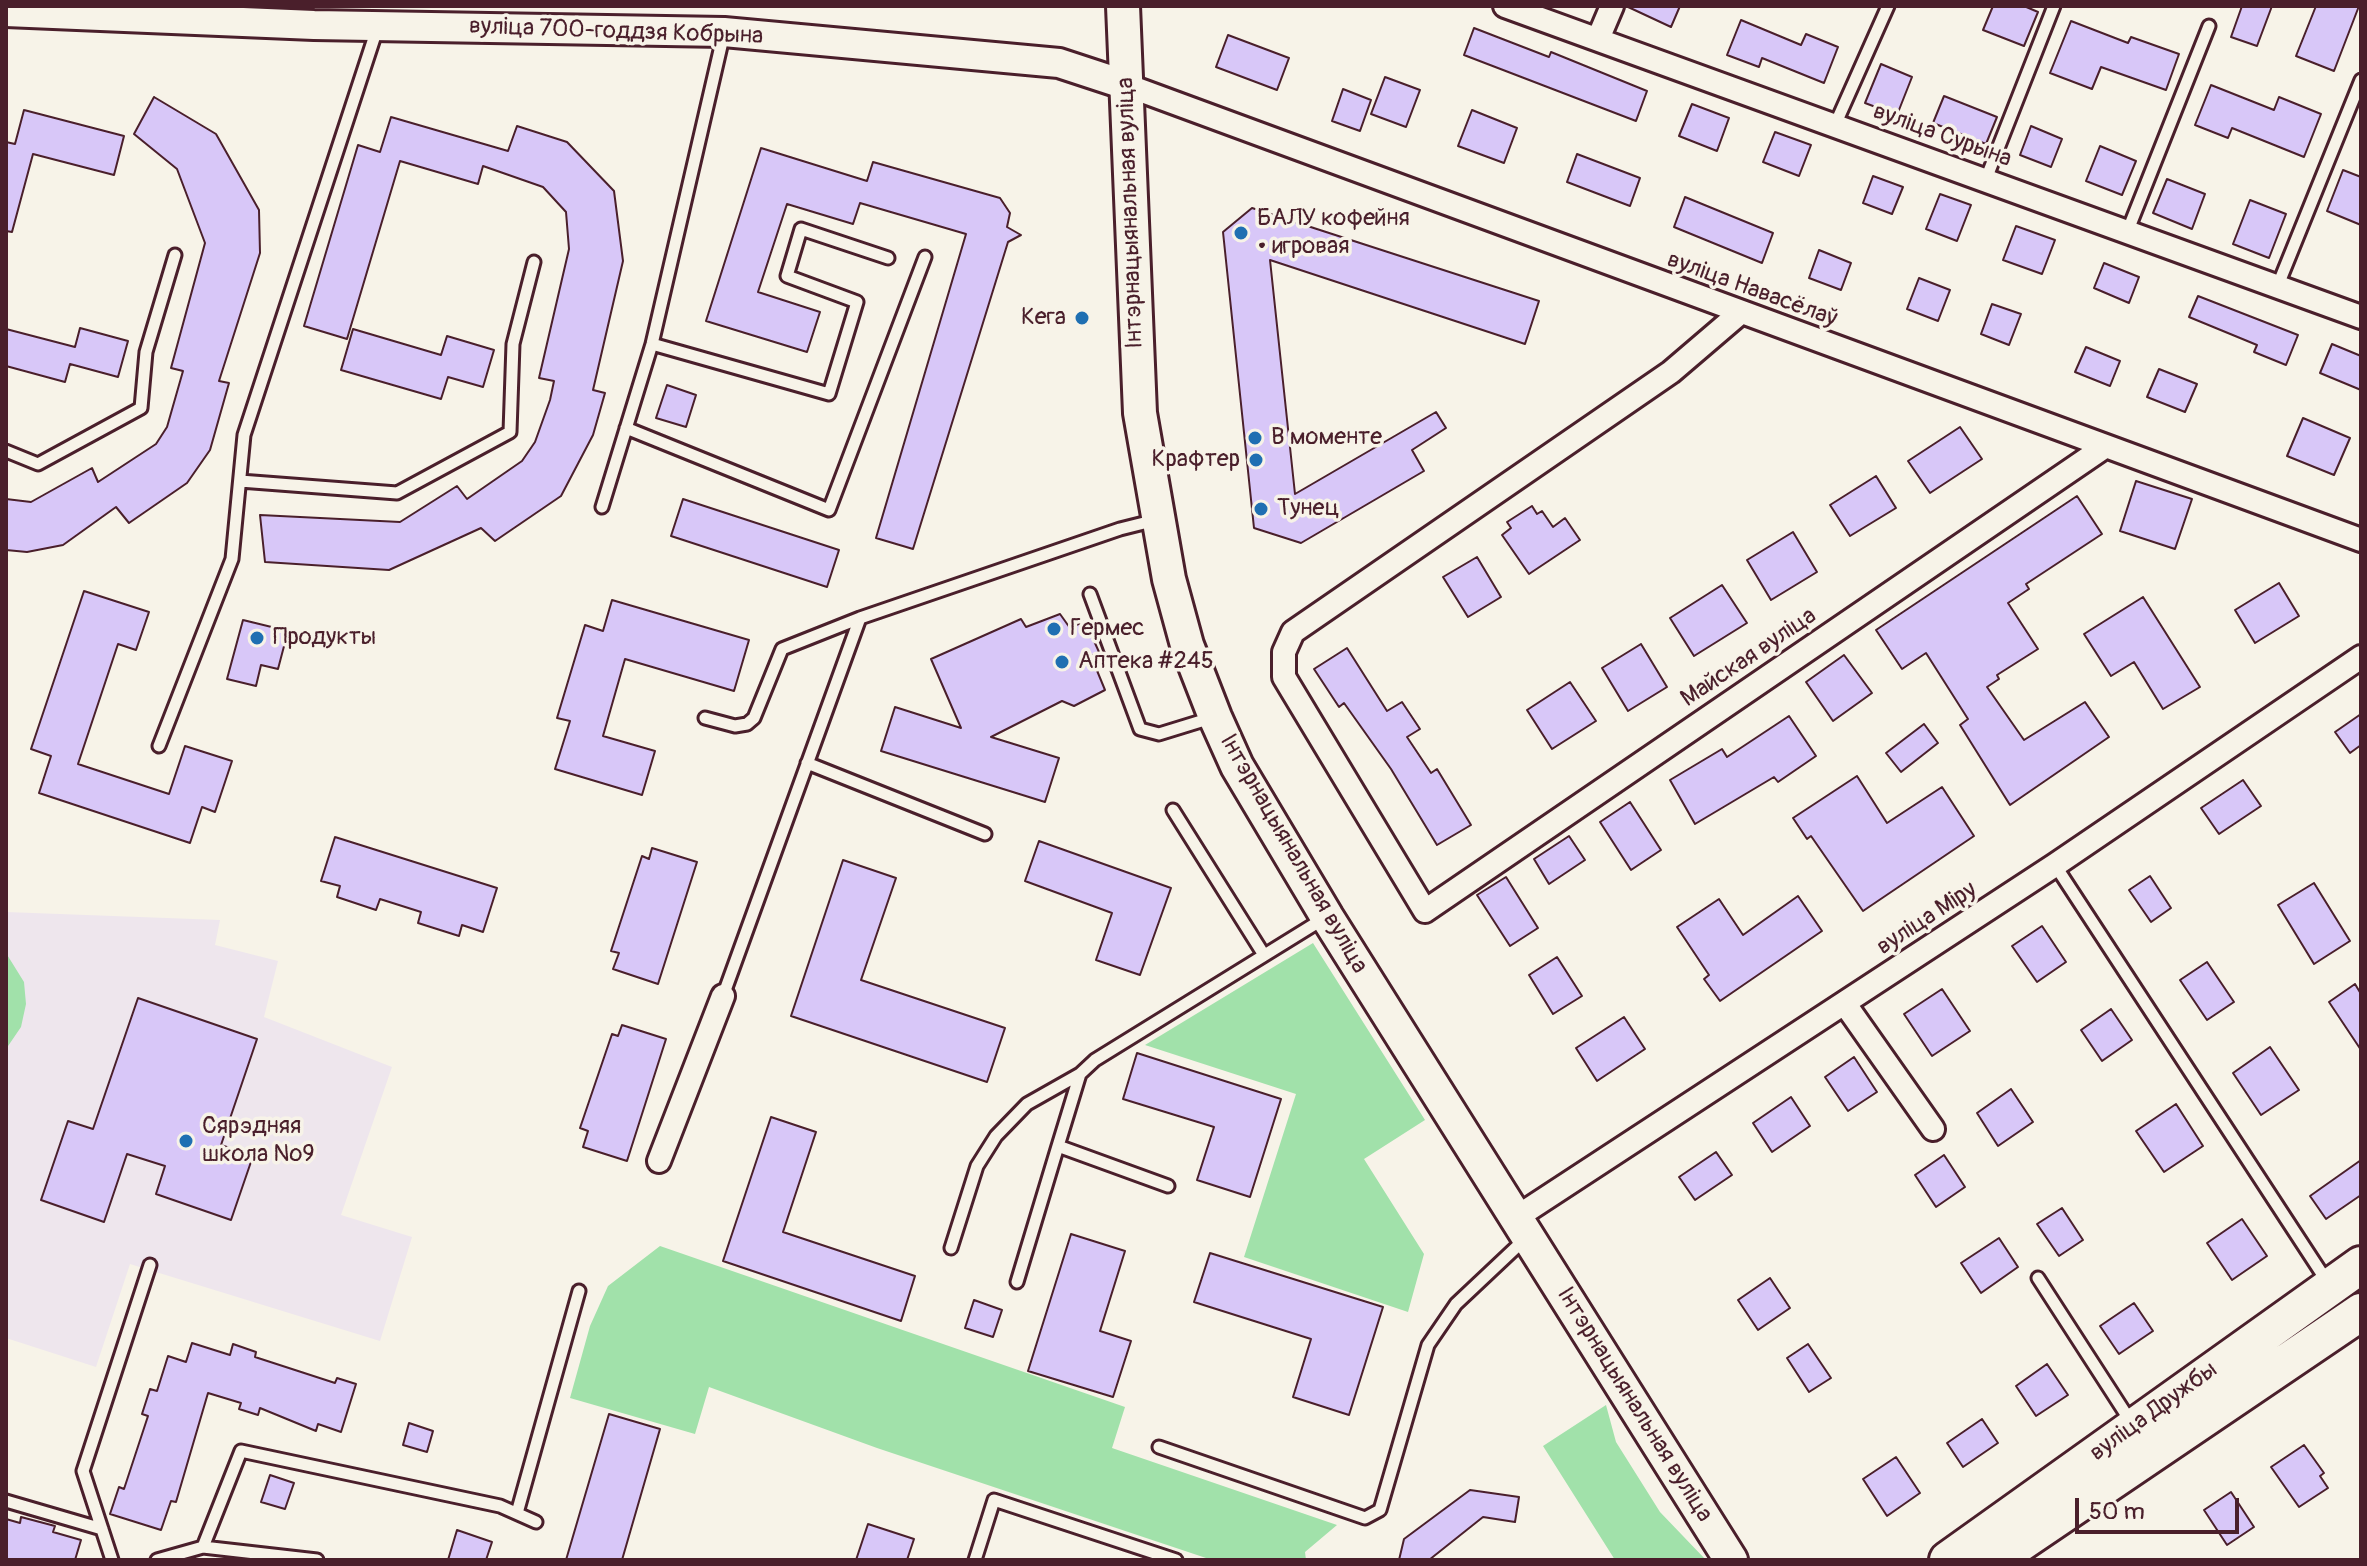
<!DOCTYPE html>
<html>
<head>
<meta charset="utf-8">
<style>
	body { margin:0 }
	#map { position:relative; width:2367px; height:1566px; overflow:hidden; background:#f7f3e8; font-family:Pangolin,sans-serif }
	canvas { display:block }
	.frame { position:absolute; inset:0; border:8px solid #4a1f2b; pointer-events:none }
	.scale { position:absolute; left:2075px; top:1498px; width:164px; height:36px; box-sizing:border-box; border:4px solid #4a1f2b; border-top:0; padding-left:10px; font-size:24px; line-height:28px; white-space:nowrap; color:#4a1f2b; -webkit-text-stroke:6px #f7f3e8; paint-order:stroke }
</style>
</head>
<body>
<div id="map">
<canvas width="2367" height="1566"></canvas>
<div class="frame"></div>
<div class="scale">50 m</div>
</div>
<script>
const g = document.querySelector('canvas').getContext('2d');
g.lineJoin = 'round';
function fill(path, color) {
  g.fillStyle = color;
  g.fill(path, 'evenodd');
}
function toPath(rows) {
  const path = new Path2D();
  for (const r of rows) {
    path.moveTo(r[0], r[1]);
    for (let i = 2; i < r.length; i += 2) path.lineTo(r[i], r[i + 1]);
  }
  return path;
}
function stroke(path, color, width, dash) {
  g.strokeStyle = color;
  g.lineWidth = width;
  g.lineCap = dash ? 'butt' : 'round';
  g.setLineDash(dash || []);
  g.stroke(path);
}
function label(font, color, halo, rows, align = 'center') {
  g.font = font + ' Pangolin,sans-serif';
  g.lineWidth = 7;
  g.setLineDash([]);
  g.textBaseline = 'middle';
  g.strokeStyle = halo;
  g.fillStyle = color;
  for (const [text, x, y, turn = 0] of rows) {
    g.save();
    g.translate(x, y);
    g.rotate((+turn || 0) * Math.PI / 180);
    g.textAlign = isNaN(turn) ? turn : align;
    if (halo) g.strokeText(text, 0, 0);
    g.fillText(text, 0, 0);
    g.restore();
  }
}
fill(toPath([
	[6,912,220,920,215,945,278,961,264,1017,392,1067,341,1215,412,1237,380,1341,130,1264,96,1367,6,1338]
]), '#eee6ed');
fill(toPath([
	[1313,943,1425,1120,1364,1159,1424,1254,1408,1312,1244,1257,1296,1094,1145,1045],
	[6,953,24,982,26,1004,21,1027,6,1049],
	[660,1246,1125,1407,1112,1448,1337,1525,1305,1552,1306,1560,1212,1560,877,1448,709,1387,695,1434,570,1398,590,1326,608,1286],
	[1606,1405,1616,1442,1660,1512,1706,1560,1615,1560,1543,1446]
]), '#a1e1aa');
const building = toPath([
	[1626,6,1680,6,1671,27,1626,6],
	[1993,6,2024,6,2038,12,2024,46,1983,30,1993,6],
	[2242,6,2272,6,2257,46,2231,37,2242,6],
	[2316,6,2359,6,2334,71,2296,56,2316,6],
	[1741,20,1801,45,1806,34,1838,47,1824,83,1762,58,1759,67,1727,55,1741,20],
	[2071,21,2128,43,2131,37,2179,54,2166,90,2101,67,2092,89,2050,73,2071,21],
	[1474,28,1549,57,1551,52,1647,91,1636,121,1464,55,1474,28],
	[1228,35,1289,58,1277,90,1216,67,1228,35],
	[1881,64,1912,77,1897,115,1865,103,1881,64],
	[1385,77,1420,90,1406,127,1371,114,1385,77],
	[2211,85,2274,110,2279,97,2321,114,2304,157,2232,128,2228,138,2195,125,2211,85],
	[1343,89,1371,100,1360,131,1332,121,1343,89],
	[1944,96,1997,117,1986,144,1933,123,1944,96],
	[154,97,216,134,259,210,260,253,219,381,229,383,210,450,187,483,129,523,116,507,63,545,27,552,6,550,6,499,31,502,92,468,98,482,156,444,167,427,183,371,171,368,205,243,177,169,134,134,154,97],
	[1692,104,1729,118,1717,151,1679,136,1692,104],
	[24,110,124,136,114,175,33,154,12,232,6,231,6,142,15,144,24,110],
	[1472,110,1517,128,1504,163,1458,146,1472,110],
	[391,117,508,151,517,126,567,142,614,191,623,261,593,390,605,393,593,435,561,496,495,541,481,528,389,570,265,562,260,515,400,522,457,486,467,499,522,461,535,442,550,400,554,381,539,378,569,249,566,212,543,187,483,166,478,184,400,161,347,339,304,326,358,145,380,152,391,117],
	[2031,126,2062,139,2051,167,2020,155,2031,126],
	[1775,132,1811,145,1799,176,1763,162,1775,132],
	[2100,146,2136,161,2122,195,2086,181,2100,146],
	[761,148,867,181,873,162,1000,198,1010,213,1007,227,1021,235,1008,242,913,549,876,538,966,234,860,203,853,224,787,204,758,292,820,312,807,352,706,321,761,148],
	[1577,154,1640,178,1630,206,1567,182,1577,154],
	[2343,170,2361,177,2361,225,2327,211,2343,170],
	[1873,176,1903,187,1892,214,1863,203,1873,176],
	[2167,179,2205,194,2192,229,2153,213,2167,179],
	[1940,194,1971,205,1957,241,1926,229,1940,194],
	[1685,197,1773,233,1762,263,1674,227,1685,197],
	[2250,200,2286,214,2269,258,2233,244,2250,200],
	[1252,208,1539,301,1525,344,1270,260,1295,494,1436,412,1446,428,1412,450,1424,471,1301,543,1254,528,1223,232,1252,208],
	[2016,226,2055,240,2042,274,2003,260,2016,226],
	[1819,250,1851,263,1841,290,1809,278,1819,250],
	[2104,263,2139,277,2129,303,2094,288,2104,263],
	[1919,278,1950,290,1938,321,1907,309,1919,278],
	[2198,296,2298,335,2286,365,2254,352,2257,345,2189,317,2198,296],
	[1992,304,2021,314,2009,345,1981,334,1992,304],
	[80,328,128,341,118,377,70,364,65,382,6,366,6,329,75,347,80,328],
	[353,329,441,355,447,336,494,350,483,387,448,377,441,399,341,370,353,329],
	[2332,344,2361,356,2361,390,2320,373,2332,344],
	[2086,347,2120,361,2110,386,2075,372,2086,347],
	[2159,369,2197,384,2185,412,2147,397,2159,369],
	[667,385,696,395,686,427,656,418,667,385],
	[2303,418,2350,438,2334,475,2287,456,2303,418],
	[1960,427,1982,459,1930,493,1908,461,1960,427],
	[1876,476,1896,508,1850,536,1830,505,1876,476],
	[2136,481,2192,499,2175,549,2120,531,2136,481],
	[2077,496,2102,534,2026,584,2029,589,2008,603,2038,649,1997,675,1999,679,1987,687,2024,740,2085,702,2109,737,2010,805,1960,725,1968,719,1926,653,1902,669,1876,630,2077,496],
	[683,499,839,550,827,587,671,536,683,499],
	[1532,506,1537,514,1542,511,1553,527,1565,518,1580,540,1529,574,1502,535,1511,528,1507,522,1532,506],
	[1793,532,1817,572,1771,600,1747,560,1793,532],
	[1477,557,1501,597,1468,617,1443,577,1477,557],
	[2279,583,2299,616,2255,643,2235,610,2279,583],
	[1722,585,1747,623,1694,656,1670,618,1722,585],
	[84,591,149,612,136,650,118,644,78,764,169,794,185,746,232,761,215,812,202,807,190,843,39,793,51,756,31,749,84,591],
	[2143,597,2200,687,2163,709,2134,662,2111,676,2084,634,2143,597],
	[612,600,749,640,734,691,625,659,603,736,655,751,642,795,555,769,570,721,557,718,585,625,603,631,612,600],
	[1060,614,1070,628,1085,621,1099,652,1091,656,1105,690,1074,706,1062,701,991,737,1059,758,1045,802,881,751,895,707,961,728,931,659,1021,619,1026,627,1060,614],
	[243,620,288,631,278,669,261,665,256,686,227,679,243,620],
	[1641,644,1667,687,1628,711,1602,668,1641,644],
	[1347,648,1387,711,1402,702,1420,729,1407,737,1431,773,1437,769,1471,825,1437,845,1391,769,1344,703,1339,707,1314,669,1347,648],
	[1844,655,1872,693,1833,721,1806,682,1844,655],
	[1570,682,1596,721,1552,749,1527,710,1570,682],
	[2361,714,2361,745,2350,753,2335,732,2361,714],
	[1789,716,1816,756,1778,782,1774,777,1695,824,1670,780,1722,749,1727,757,1789,716],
	[1924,724,1938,743,1901,772,1886,753,1924,724],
	[1857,776,1887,823,1942,787,1974,836,1863,911,1811,836,1807,839,1793,818,1857,776],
	[2243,780,2261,806,2219,834,2201,808,2243,780],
	[1630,802,1661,850,1631,870,1600,822,1630,802],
	[1569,836,1585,860,1549,884,1534,859,1569,836],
	[335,837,497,888,483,932,462,925,459,936,418,923,421,912,380,899,376,910,337,897,340,886,321,881,335,837],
	[1039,841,1171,888,1140,975,1096,960,1112,913,1025,881,1039,841],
	[652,848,697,862,658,984,613,969,619,953,611,951,642,856,649,859,652,848],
	[843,860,896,878,861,980,1005,1028,987,1082,791,1016,843,860],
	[2150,876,2171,908,2151,922,2129,890,2150,876],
	[1506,877,1538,928,1510,946,1477,895,1506,877],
	[2314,883,2350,941,2314,964,2278,905,2314,883],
	[1798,896,1822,931,1720,1001,1704,979,1709,975,1677,927,1719,899,1743,935,1798,896],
	[2042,926,2066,962,2037,982,2012,946,2042,926],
	[1557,957,1582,996,1553,1014,1529,975,1557,957],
	[2207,962,2234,1002,2207,1020,2180,980,2207,962],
	[2355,984,2361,994,2361,1050,2329,1002,2355,984],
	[1942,989,1970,1031,1932,1056,1904,1014,1942,989],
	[138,998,257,1039,221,1145,253,1156,231,1220,156,1194,165,1166,127,1154,104,1222,41,1200,68,1121,93,1129,138,998],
	[2111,1009,2132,1040,2102,1061,2081,1030,2111,1009],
	[1624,1017,1645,1049,1597,1081,1576,1048,1624,1017],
	[622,1025,666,1039,627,1161,583,1147,588,1131,580,1128,612,1034,618,1036,622,1025],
	[2270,1047,2299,1090,2261,1115,2233,1073,2270,1047],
	[1137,1053,1281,1099,1250,1197,1197,1180,1214,1127,1123,1099,1137,1053],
	[1854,1057,1877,1092,1848,1111,1825,1077,1854,1057],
	[2011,1089,2033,1122,1998,1146,1977,1113,2011,1089],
	[1791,1097,1810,1126,1772,1152,1753,1123,1791,1097],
	[2176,1104,2203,1146,2164,1172,2136,1131,2176,1104],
	[771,1117,816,1132,783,1232,915,1276,901,1321,723,1261,771,1117],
	[1716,1152,1732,1175,1695,1200,1679,1177,1716,1152],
	[1944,1155,1965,1187,1936,1207,1915,1175,1944,1155],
	[2361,1160,2361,1195,2326,1219,2310,1196,2361,1160],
	[2062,1208,2083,1240,2059,1256,2037,1224,2062,1208],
	[2242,1219,2267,1256,2232,1280,2207,1243,2242,1219],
	[1071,1234,1125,1251,1100,1331,1131,1341,1113,1397,1028,1371,1071,1234],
	[1999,1238,2018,1267,1981,1293,1961,1263,1999,1238],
	[1210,1253,1383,1307,1349,1415,1293,1397,1311,1339,1194,1302,1210,1253],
	[1770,1278,1790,1308,1758,1330,1738,1300,1770,1278],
	[974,1300,1002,1310,993,1337,965,1328,974,1300],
	[2134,1303,2153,1331,2119,1354,2100,1326,2134,1303],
	[192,1343,230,1355,233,1344,256,1352,255,1357,335,1383,337,1378,356,1384,341,1432,318,1424,316,1431,260,1408,258,1415,239,1409,241,1403,208,1393,176,1502,171,1501,161,1530,110,1514,119,1487,124,1489,148,1416,142,1414,150,1389,157,1391,168,1356,186,1362,192,1343],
	[1808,1344,1831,1378,1809,1392,1787,1358,1808,1344],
	[2047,1364,2068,1395,2036,1416,2016,1386,2047,1364],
	[609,1414,660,1429,622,1560,566,1560,609,1414],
	[1982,1419,1998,1443,1963,1467,1947,1443,1982,1419],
	[409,1423,433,1431,427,1452,403,1445,409,1423],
	[2304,1445,2324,1473,2320,1476,2328,1488,2299,1507,2271,1467,2304,1445],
	[1896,1457,1920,1493,1887,1516,1863,1479,1896,1457],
	[270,1475,294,1483,285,1509,261,1502,270,1475],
	[1470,1490,1519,1497,1515,1522,1483,1517,1429,1560,1399,1560,1404,1539,1470,1490],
	[2231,1492,2254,1527,2227,1545,2204,1510,2231,1492],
	[21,1517,55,1526,53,1532,81,1540,75,1560,6,1560,6,1519,20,1523,21,1517],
	[868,1524,914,1539,907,1560,856,1560,868,1524],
	[457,1530,492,1542,486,1560,448,1560,457,1530]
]);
fill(building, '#d8c7f8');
stroke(building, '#4a1f2b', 2);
const service = toPath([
	[1835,125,1888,6],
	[1986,179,2054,6],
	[2128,230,2209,26],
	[2278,285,2361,80],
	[652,344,829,394,857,302,787,276,801,229,888,258],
	[626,428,829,510,925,257],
	[6,451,38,464,141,408,146,352,175,255],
	[240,481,397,493,510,432,513,344,534,262],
	[602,507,652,344,724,33],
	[1090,594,1140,729,1159,734,1211,718],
	[705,718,735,726,747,724,754,718,782,649,860,618],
	[159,746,232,559,244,435,378,26],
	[807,763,985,834],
	[1173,810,1264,955],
	[2055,865,2328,1283],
	[723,996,860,618,1120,529,1156,520],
	[1080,1074,1058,1146,1168,1186],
	[951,1248,977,1166,996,1136,1027,1104,1080,1074,1095,1060,1323,919],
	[2038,1278,2131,1422],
	[1017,1282,1058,1146],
	[1159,1447,1365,1518,1380,1510,1428,1345,1456,1304,1525,1239],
	[6,1501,102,1529],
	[517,1513,579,1291],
	[203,1547,241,1451,500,1506,536,1522],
	[112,1560,83,1471,150,1265],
	[157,1560,203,1547,317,1560],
	[975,1560,994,1500,1176,1560]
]);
const minor = toPath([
	[1505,6,2361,317],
	[1598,39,1612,6],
	[1126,85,2361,540],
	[1740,313,1671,372,1293,632,1284,652,1284,677,1425,911,2103,448],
	[1845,1004,1933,1129],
	[659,1161,723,996],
	[1517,1217,2055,865,2361,657]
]);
const tertiary = toPath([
	[6,12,314,25,724,32,1059,63,1126,85]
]);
const secondary = toPath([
	[1123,6,1140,413,1169,579,1187,645,1215,717,1237,766,1327,917,1731,1560]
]);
const primary = toPath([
	[1948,1560,2361,1265],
	[1995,1560,2361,1312]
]);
stroke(service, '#4a1f2b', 17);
stroke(minor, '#4a1f2b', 28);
stroke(tertiary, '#4a1f2b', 34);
stroke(secondary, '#4a1f2b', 38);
stroke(primary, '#4a1f2b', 42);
stroke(service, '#f7f3e8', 11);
stroke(minor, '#f7f3e8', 22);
stroke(tertiary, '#f7f3e8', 28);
stroke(secondary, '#f7f3e8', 32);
stroke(primary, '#f7f3e8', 36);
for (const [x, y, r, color] of [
	[1241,233,8,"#1f6fb2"],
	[1082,318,8,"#1f6fb2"],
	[1255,438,8,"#1f6fb2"],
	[1256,460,8,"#1f6fb2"],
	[1261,509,8,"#1f6fb2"],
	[1054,629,8,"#1f6fb2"],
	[257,638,8,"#1f6fb2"],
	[1062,662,8,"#1f6fb2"],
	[186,1141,8,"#1f6fb2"]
]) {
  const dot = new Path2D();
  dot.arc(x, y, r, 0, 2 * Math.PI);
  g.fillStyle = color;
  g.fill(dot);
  stroke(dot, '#f7f3e8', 3);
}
label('24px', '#4a1f2b', '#f7f3e8', [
	["вуліца 700-годдзя Кобрына",616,32,2],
	["вуліца Сурына",1942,136,20],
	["Інтэрнацыянальная вуліца",1131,213,-92],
	["вуліца Навасёлаў",1752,290,20],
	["Майская вуліца",1749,658,-34],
	["Інтэрнацыянальная вуліца",1293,854,60],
	["вуліца Міру",1927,919,-33],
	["Інтэрнацыянальная вуліца",1634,1405,58],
	["вуліца Дружбы",2154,1412,-36]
]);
label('24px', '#4a1f2b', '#f7f3e8', [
	["БАЛУ кофейня",1257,219],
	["• игровая",1257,247],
	["Кега",1066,318,"right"],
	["В моменте",1271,438],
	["Крафтер",1240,460,"right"],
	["Тунец",1277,509],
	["Гермес",1070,629],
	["Продукты",273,638],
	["Аптека #245",1078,662],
	["Сярэдняя",202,1127],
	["школа №9",202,1155]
], 'left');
</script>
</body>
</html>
